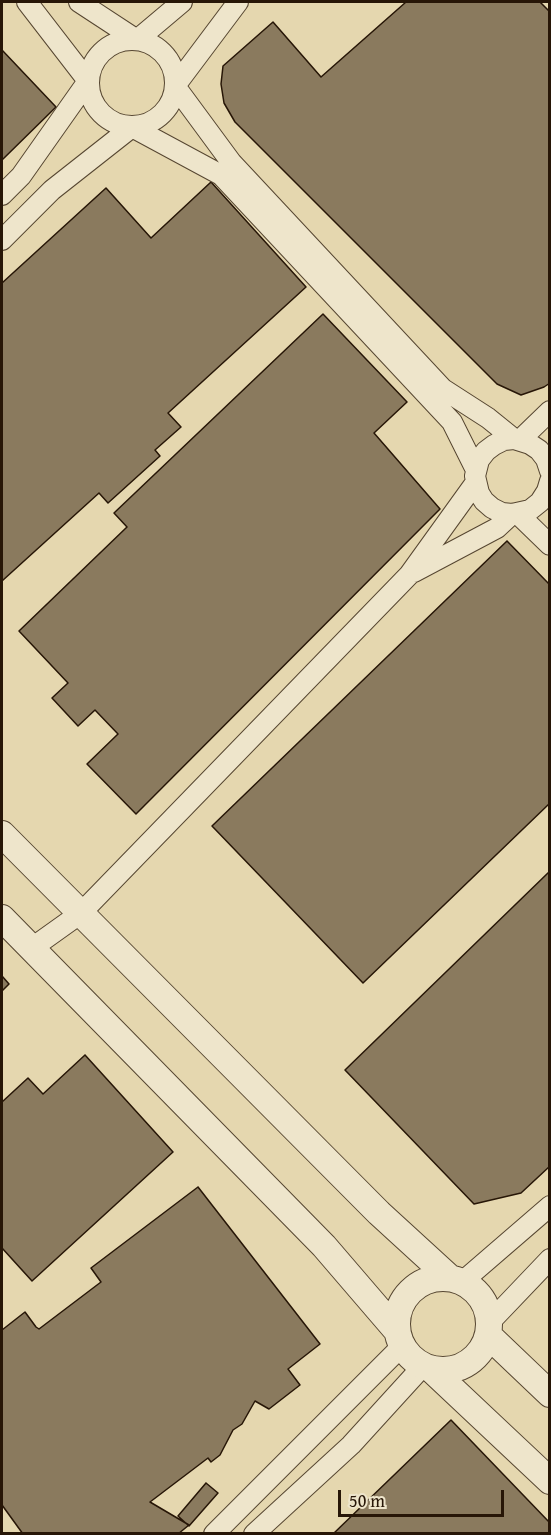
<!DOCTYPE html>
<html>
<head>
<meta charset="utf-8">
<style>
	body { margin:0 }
	#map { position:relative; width:551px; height:1535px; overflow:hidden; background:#e5d7af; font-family:"Gentium Book Plus",serif }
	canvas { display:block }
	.frame { position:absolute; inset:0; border:3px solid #271607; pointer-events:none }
	.scale { position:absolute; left:338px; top:1490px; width:166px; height:27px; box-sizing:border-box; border:3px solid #271607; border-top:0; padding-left:8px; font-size:18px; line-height:21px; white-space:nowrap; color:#271607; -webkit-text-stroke:4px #eee5cb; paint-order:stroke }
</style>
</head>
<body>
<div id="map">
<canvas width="551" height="1535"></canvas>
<div class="frame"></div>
<div class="scale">50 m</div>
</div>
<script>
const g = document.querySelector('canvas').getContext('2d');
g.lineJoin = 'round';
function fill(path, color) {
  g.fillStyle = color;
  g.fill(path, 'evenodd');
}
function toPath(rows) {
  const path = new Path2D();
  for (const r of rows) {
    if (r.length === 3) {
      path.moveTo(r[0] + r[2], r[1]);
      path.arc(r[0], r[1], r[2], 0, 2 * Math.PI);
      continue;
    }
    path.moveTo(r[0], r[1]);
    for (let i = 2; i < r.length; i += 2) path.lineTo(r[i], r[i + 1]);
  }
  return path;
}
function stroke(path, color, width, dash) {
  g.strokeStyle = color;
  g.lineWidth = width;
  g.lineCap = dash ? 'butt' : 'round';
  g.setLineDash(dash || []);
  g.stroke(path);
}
const building = toPath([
	[406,2,540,2,550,12,550,383,544,387,521,395,497,384,235,122,224,103,221,84,223,66,273,22,321,77,406,2],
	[2,50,56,107,2,160,2,50],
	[211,182,306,287,168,413,181,427,155,450,160,456,108,503,99,493,2,581,2,283,106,188,151,238,211,182],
	[323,314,407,402,374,433,440,509,136,814,87,764,118,734,95,710,78,726,52,698,68,683,19,631,127,527,114,513,323,314],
	[507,541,550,585,550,803,363,983,212,826,507,541],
	[550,871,550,1166,521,1193,474,1204,345,1070,550,871],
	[2,976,9,984,2,991,2,976],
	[85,1055,173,1152,32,1281,2,1248,2,1102,28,1078,43,1094,85,1055],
	[198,1187,320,1344,288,1369,300,1385,269,1409,255,1401,242,1424,233,1430,220,1455,211,1462,208,1458,150,1502,189,1525,178,1534,23,1534,2,1505,2,1330,25,1312,36,1327,39,1329,101,1282,91,1268,198,1187],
	[451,1420,550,1523,550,1534,333,1534,451,1420],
	[206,1483,218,1493,189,1526,178,1516,206,1483]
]);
fill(building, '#8a7a5e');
stroke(building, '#271607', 1.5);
const minor = toPath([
	[79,2,137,40,182,2],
	[238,2,175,86,231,162,443,389,488,418,514,439],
	[132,83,43],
	[2,195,21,176,88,81,27,2],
	[2,240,52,190,132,127,221,175,452,422,476,470],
	[520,440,550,411],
	[550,471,546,459,539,450,530,444,514,439,504,440,494,445,486,451,479,460,475,476,479,493,484,501,492,508,502,513,512,514,530,510,540,502,547,491,550,481],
	[518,514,550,545],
	[414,572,497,528,512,514],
	[32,948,81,913,409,575,476,482],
	[462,1282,550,1206],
	[489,1323,550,1259],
	[214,1534,402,1346],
	[254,1534,351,1445,423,1366]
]);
const tertiary = toPath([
	[2,834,379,1213,450,1278],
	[2,918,324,1246,397,1331],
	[443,1324,46],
	[488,1335,550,1394],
	[432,1370,550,1481]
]);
stroke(minor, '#564631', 22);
stroke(tertiary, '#564631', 28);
stroke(minor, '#eee5cb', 20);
stroke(tertiary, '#eee5cb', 26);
</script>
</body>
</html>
